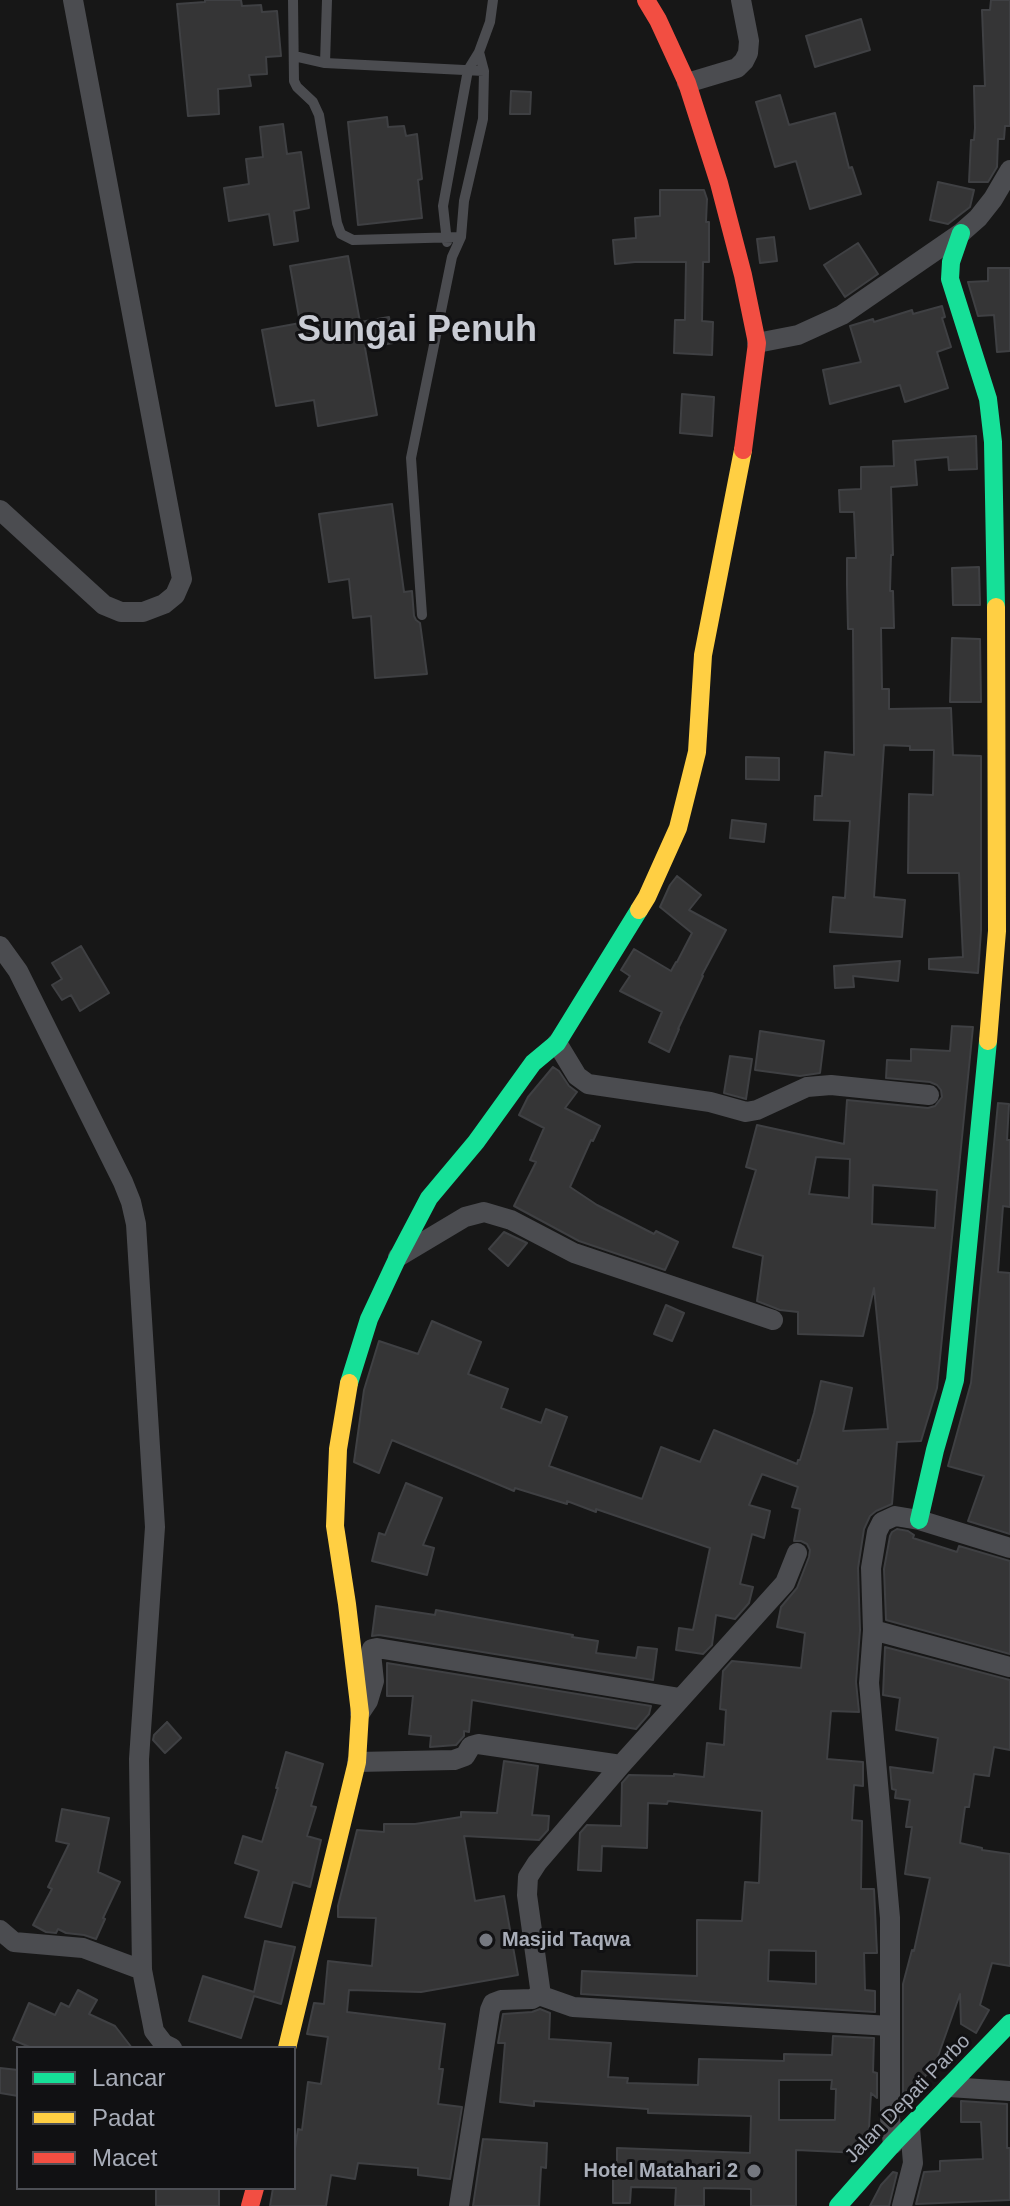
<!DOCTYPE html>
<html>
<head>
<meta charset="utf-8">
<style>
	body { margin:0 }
	#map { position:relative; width:1010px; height:2206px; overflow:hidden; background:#171717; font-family:Arial,sans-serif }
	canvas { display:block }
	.legend { position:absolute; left:16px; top:2046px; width:280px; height:144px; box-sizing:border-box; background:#111113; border:2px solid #4d4f55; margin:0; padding:10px 14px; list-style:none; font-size:24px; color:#a8adb8 }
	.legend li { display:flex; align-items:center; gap:16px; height:40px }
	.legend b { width:40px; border:2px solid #4d4f55 }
</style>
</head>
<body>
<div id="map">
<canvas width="1010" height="2206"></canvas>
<ul class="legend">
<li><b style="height:10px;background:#16e098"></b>Lancar</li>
<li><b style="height:10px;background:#ffcf43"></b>Padat</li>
<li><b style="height:10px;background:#f24e42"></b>Macet</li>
</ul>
</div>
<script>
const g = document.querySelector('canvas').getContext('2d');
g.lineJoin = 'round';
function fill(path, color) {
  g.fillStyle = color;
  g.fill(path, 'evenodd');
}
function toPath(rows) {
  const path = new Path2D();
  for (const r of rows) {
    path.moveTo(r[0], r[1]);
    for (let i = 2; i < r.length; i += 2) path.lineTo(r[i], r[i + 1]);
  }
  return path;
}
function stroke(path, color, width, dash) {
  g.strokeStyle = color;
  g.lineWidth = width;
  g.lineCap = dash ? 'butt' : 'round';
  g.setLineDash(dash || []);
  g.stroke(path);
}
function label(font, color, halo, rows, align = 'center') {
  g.font = font + ' Arial,sans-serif';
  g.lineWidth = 6;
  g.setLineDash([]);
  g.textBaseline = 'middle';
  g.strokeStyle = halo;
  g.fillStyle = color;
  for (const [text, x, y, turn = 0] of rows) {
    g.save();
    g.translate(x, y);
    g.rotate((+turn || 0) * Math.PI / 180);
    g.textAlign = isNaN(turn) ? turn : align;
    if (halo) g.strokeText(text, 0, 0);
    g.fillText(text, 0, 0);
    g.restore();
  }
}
const building = toPath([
	[205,0,241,0,242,6,261,5,262,12,277,11,281,56,266,57,267,74,249,75,251,86,218,89,219,114,188,116,177,4,205,2,205,0],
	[991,0,1010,0,1010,126,1005,126,1004,139,998,139,997,167,988,182,969,182,971,140,974,140,975,128,974,86,985,86,982,10,990,10,991,0],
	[861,19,870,50,815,67,806,36,861,19],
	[511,91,531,92,530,114,510,114,511,91],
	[780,95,789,125,835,113,849,168,852,167,861,194,810,209,796,161,775,167,756,102,780,95],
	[387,117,388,127,404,126,406,136,417,134,422,179,418,180,422,218,358,225,348,122,387,117],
	[283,124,287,154,301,152,309,208,294,211,298,241,274,245,269,214,229,221,224,188,249,184,246,159,263,157,260,127,283,124],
	[938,182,974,190,970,207,948,224,930,220,938,182],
	[660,190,704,190,707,199,706,222,709,222,709,262,703,262,702,321,713,322,712,355,674,353,675,320,685,320,686,262,635,262,615,264,613,240,636,238,635,218,660,216,660,190],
	[774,237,777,261,760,263,757,239,774,237],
	[858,243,878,274,845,297,824,265,858,243],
	[348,256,360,322,389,317,393,343,365,348,377,415,318,426,314,400,276,406,262,330,300,323,290,266,348,256],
	[988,268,1010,268,1010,351,997,352,994,315,978,316,968,282,988,281,988,268],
	[942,306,945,317,942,318,951,347,937,352,948,388,905,402,900,385,830,404,823,370,861,362,850,326,873,319,874,322,912,310,913,314,942,306],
	[682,394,714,397,712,436,680,433,682,394],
	[976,436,977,469,949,470,948,457,915,460,917,485,891,487,893,555,891,555,890,591,893,591,894,628,881,628,882,689,889,689,889,709,951,708,953,755,981,756,981,931,978,973,929,969,929,959,963,957,959,873,908,873,909,794,933,795,934,750,910,750,910,746,884,745,874,897,905,900,902,937,830,932,833,897,845,898,850,821,814,820,815,796,822,796,825,752,854,755,853,629,848,629,847,585,847,558,856,558,854,512,840,512,839,490,861,489,861,467,894,466,893,441,976,436],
	[392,504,404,592,412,591,414,616,416,620,420,623,427,674,375,678,371,616,353,618,349,579,329,582,319,514,392,504],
	[979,567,980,605,953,605,952,568,979,567],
	[952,638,980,639,981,702,950,702,952,638],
	[746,757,779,758,779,780,746,779,746,757],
	[732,820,766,824,764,842,730,838,732,820],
	[677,876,701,895,689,910,726,930,702,975,703,976,678,1029,679,1029,669,1052,649,1042,662,1012,620,991,630,976,621,970,634,949,671,971,676,962,677,962,692,933,660,907,670,885,677,876],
	[81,946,109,993,80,1011,71,995,62,1000,52,985,62,979,52,963,81,946],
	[900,961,898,981,853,976,854,987,835,988,834,966,900,961],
	[952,1026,973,1027,937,1388,921,1441,897,1442,892,1504,876,1511,870,1516,864,1529,858,1568,860,1630,856,1682,859,1712,831,1711,827,1759,863,1762,863,1786,854,1785,852,1820,862,1821,861,1889,874,1889,877,1953,864,1953,865,1990,875,1991,875,2012,581,1994,582,1971,697,1976,697,1920,742,1921,745,1882,759,1883,762,1811,668,1801,667,1804,648,1803,647,1848,602,1846,601,1871,578,1870,580,1833,587,1825,621,1826,622,1783,629,1775,674,1776,674,1774,704,1777,707,1743,724,1745,726,1710,720,1709,723,1671,732,1661,801,1668,805,1633,777,1627,781,1607,797,1588,809,1557,810,1550,807,1544,801,1541,794,1541,800,1509,792,1507,798,1487,762,1474,749,1505,770,1511,764,1538,752,1534,740,1584,753,1587,749,1603,735,1619,716,1615,712,1645,703,1654,676,1650,679,1628,693,1630,710,1548,596,1509,596,1512,567,1501,567,1504,515,1488,514,1491,392,1440,379,1473,354,1462,364,1390,379,1341,418,1354,432,1321,481,1342,468,1374,508,1389,501,1408,541,1423,546,1409,567,1417,549,1466,642,1499,661,1447,700,1462,714,1430,797,1464,798,1460,800,1460,814,1413,821,1381,852,1388,843,1431,888,1429,874,1288,863,1336,798,1334,798,1312,780,1310,757,1301,763,1256,733,1247,756,1170,746,1167,757,1125,844,1144,847,1100,928,1108,935,1106,942,1097,941,1090,937,1085,930,1082,886,1078,887,1060,911,1061,911,1049,950,1051,952,1026],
	[816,1157,850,1159,849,1198,809,1194,816,1157],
	[873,1185,937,1190,935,1228,872,1224,873,1185],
	[769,1950,816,1951,816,1984,768,1981,769,1950],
	[760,1031,824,1041,820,1073,800,1076,755,1070,760,1031],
	[730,1056,752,1059,746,1099,724,1093,730,1056],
	[553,1067,559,1071,569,1086,577,1092,565,1108,600,1126,593,1141,591,1140,570,1187,597,1205,654,1234,656,1231,678,1242,665,1270,579,1241,514,1206,536,1162,530,1160,544,1128,519,1115,528,1097,553,1067],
	[998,1103,1009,1104,1007,1140,1010,1140,1010,1207,1003,1206,998,1272,1010,1273,1010,1534,968,1521,984,1476,948,1466,971,1383,998,1103],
	[504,1232,527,1243,508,1266,489,1249,504,1232],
	[666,1305,684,1313,672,1341,654,1334,666,1305],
	[406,1483,442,1498,423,1545,434,1548,427,1575,372,1561,379,1533,385,1535,406,1483],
	[897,1529,908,1531,914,1535,913,1538,957,1552,959,1546,1010,1561,1010,1654,886,1620,884,1569,890,1536,892,1532,897,1529],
	[376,1606,435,1615,436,1610,573,1635,572,1637,598,1641,596,1653,636,1658,638,1647,657,1649,653,1680,379,1635,372,1636,376,1606],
	[885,1647,1010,1680,1010,1750,994,1747,989,1776,974,1774,969,1807,965,1807,960,1843,982,1848,982,1850,1010,1854,1010,1966,992,1963,980,2005,989,2010,976,2033,961,2024,960,1994,931,2076,926,2074,921,2090,903,2108,903,1984,912,1950,914,1951,930,1878,905,1874,912,1827,906,1827,910,1800,895,1798,896,1790,892,1789,890,1767,933,1773,938,1738,896,1730,900,1698,883,1695,885,1647],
	[387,1663,651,1706,649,1714,636,1729,472,1700,469,1732,464,1731,464,1736,456,1745,430,1747,431,1736,409,1734,413,1696,387,1696,387,1663],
	[167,1722,181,1738,165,1753,153,1740,154,1735,167,1722],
	[286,1752,323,1764,311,1806,316,1807,307,1836,321,1840,310,1887,293,1882,281,1927,245,1917,259,1871,235,1863,243,1836,262,1842,278,1788,276,1788,286,1752],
	[504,1761,538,1766,532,1815,549,1816,548,1830,539,1840,464,1836,475,1901,504,1896,518,1975,421,1992,349,1990,347,2012,445,2024,439,2069,443,2069,438,2104,462,2107,450,2179,418,2175,418,2168,358,2163,355,2179,331,2175,326,2206,270,2206,273,2188,294,2188,294,2155,298,2129,302,2130,308,2082,321,2084,328,2037,307,2034,314,2003,324,2004,328,1961,372,1966,376,1918,338,1917,338,1906,357,1830,384,1832,384,1824,415,1824,461,1817,461,1812,497,1813,504,1761],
	[62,1809,109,1818,98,1872,120,1882,103,1918,105,1919,96,1939,84,1935,66,1933,58,1929,56,1933,46,1932,33,1925,52,1889,48,1887,69,1844,56,1841,62,1809],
	[265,1941,295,1947,281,2004,254,1996,241,2038,189,2021,203,1976,254,1992,265,1941],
	[78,1990,97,2000,89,2014,115,2026,132,2048,32,2048,13,2040,29,2003,55,2015,61,2003,69,2007,78,1990],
	[540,2009,550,2013,549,2039,611,2043,608,2077,628,2078,627,2083,698,2085,699,2059,784,2061,784,2054,832,2055,833,2036,874,2038,873,2072,877,2073,877,2098,871,2093,868,2145,861,2153,796,2150,796,2206,751,2206,751,2189,704,2188,704,2206,675,2206,676,2188,631,2187,630,2203,613,2203,613,2174,617,2174,617,2148,750,2153,751,2116,648,2113,648,2109,534,2101,534,2106,500,2102,505,2043,498,2043,503,2014,532,2012,540,2009],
	[779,2080,832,2080,831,2089,836,2089,835,2120,779,2120,779,2080],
	[0,2068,18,2070,18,2096,0,2093,0,2068],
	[961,2101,1007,2104,1007,2148,1010,2148,1010,2200,916,2204,924,2172,940,2171,940,2161,983,2159,981,2122,961,2122,961,2101],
	[483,2139,547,2143,546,2168,541,2167,539,2206,473,2206,483,2139],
	[893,2172,897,2173,889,2206,870,2206,881,2185,893,2172],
	[156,2188,219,2188,219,2206,156,2206,156,2188]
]);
fill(building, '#353536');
stroke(building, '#3f4043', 2);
stroke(toPath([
	[293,0,294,81,297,87,313,102,319,115,337,223,341,234,353,240,461,237],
	[294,56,325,63,484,71],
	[325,63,327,0],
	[447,242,443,206,468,70,479,52,490,22,493,0],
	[422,615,411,458,452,257,461,237,464,201,483,119,484,71,479,52]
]), '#4b4c50', 10);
stroke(toPath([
	[687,83,737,68,744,61,748,53,749,41,741,0],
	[757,343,798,335,842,315,961,233,978,218,993,199,1010,170],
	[0,510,104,605,121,612,143,612,164,604,175,595,182,579,73,0],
	[0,946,18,971,123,1182,131,1202,136,1224,155,1527,139,1759,142,1970,154,2031,164,2044,172,2048],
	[557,1043,577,1076,588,1084,710,1102,746,1112,757,1110,807,1087,831,1085,929,1095],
	[398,1257,465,1217,484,1212,511,1220,574,1253,773,1320],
	[873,1630,1010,1667],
	[360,1713,368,1701,374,1681,371,1653,372,1649,377,1648,680,1698],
	[357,1762,454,1760,465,1756,471,1746,478,1744,621,1765],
	[0,1930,14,1942,83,1948,142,1970],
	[539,1995,573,2007,890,2026],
	[949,2087,1010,2091],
	[893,2144,890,2118,890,1918,869,1683,873,1630,871,1568,877,1532,882,1522,895,1516,919,1520,1010,1548],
	[459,2206,490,2010,493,2003,501,2000,532,1999,539,1995,540,1988,527,1895,528,1877,537,1863,621,1765,785,1583,797,1553],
	[902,2206,913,2163,910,2128]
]), '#4b4c50', 20);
stroke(toPath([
	[961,233,951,262,950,279,988,399,993,442,996,607],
	[349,1383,369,1319,398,1257,429,1198,476,1142,533,1063,557,1043,639,910],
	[919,1520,935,1450,955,1380,988,1041],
	[838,2206,893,2144,1010,2023]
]), '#16e098', 18);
stroke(toPath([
	[639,910,647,897,678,828,697,752,703,655,743,450],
	[988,1041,997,931,996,607],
	[287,2048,357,1762,360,1713,347,1604,335,1526,338,1449,349,1383]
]), '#ffcf43', 18);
stroke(toPath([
	[646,0,658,20,687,83,719,183,743,275,757,343,743,450],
	[250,2206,255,2188]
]), '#f24e42', 18);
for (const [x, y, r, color] of [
	[486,1940,8,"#757880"],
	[754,2171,8,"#757880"]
]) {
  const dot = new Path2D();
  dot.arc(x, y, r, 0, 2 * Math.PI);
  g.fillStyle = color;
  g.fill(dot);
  stroke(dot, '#111113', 3);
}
label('bold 20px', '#a8adb8', '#111113', [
	["Masjid Taqwa",502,1940],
	["Hotel Matahari 2",738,2171,"right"]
], 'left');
label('20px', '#a8adb8', '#111113', [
	["Jalan Depati Parbo",908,2099,-46]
]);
label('bold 36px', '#c9ccd4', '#111113', [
	["Sungai Penuh",417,331]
]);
</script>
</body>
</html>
